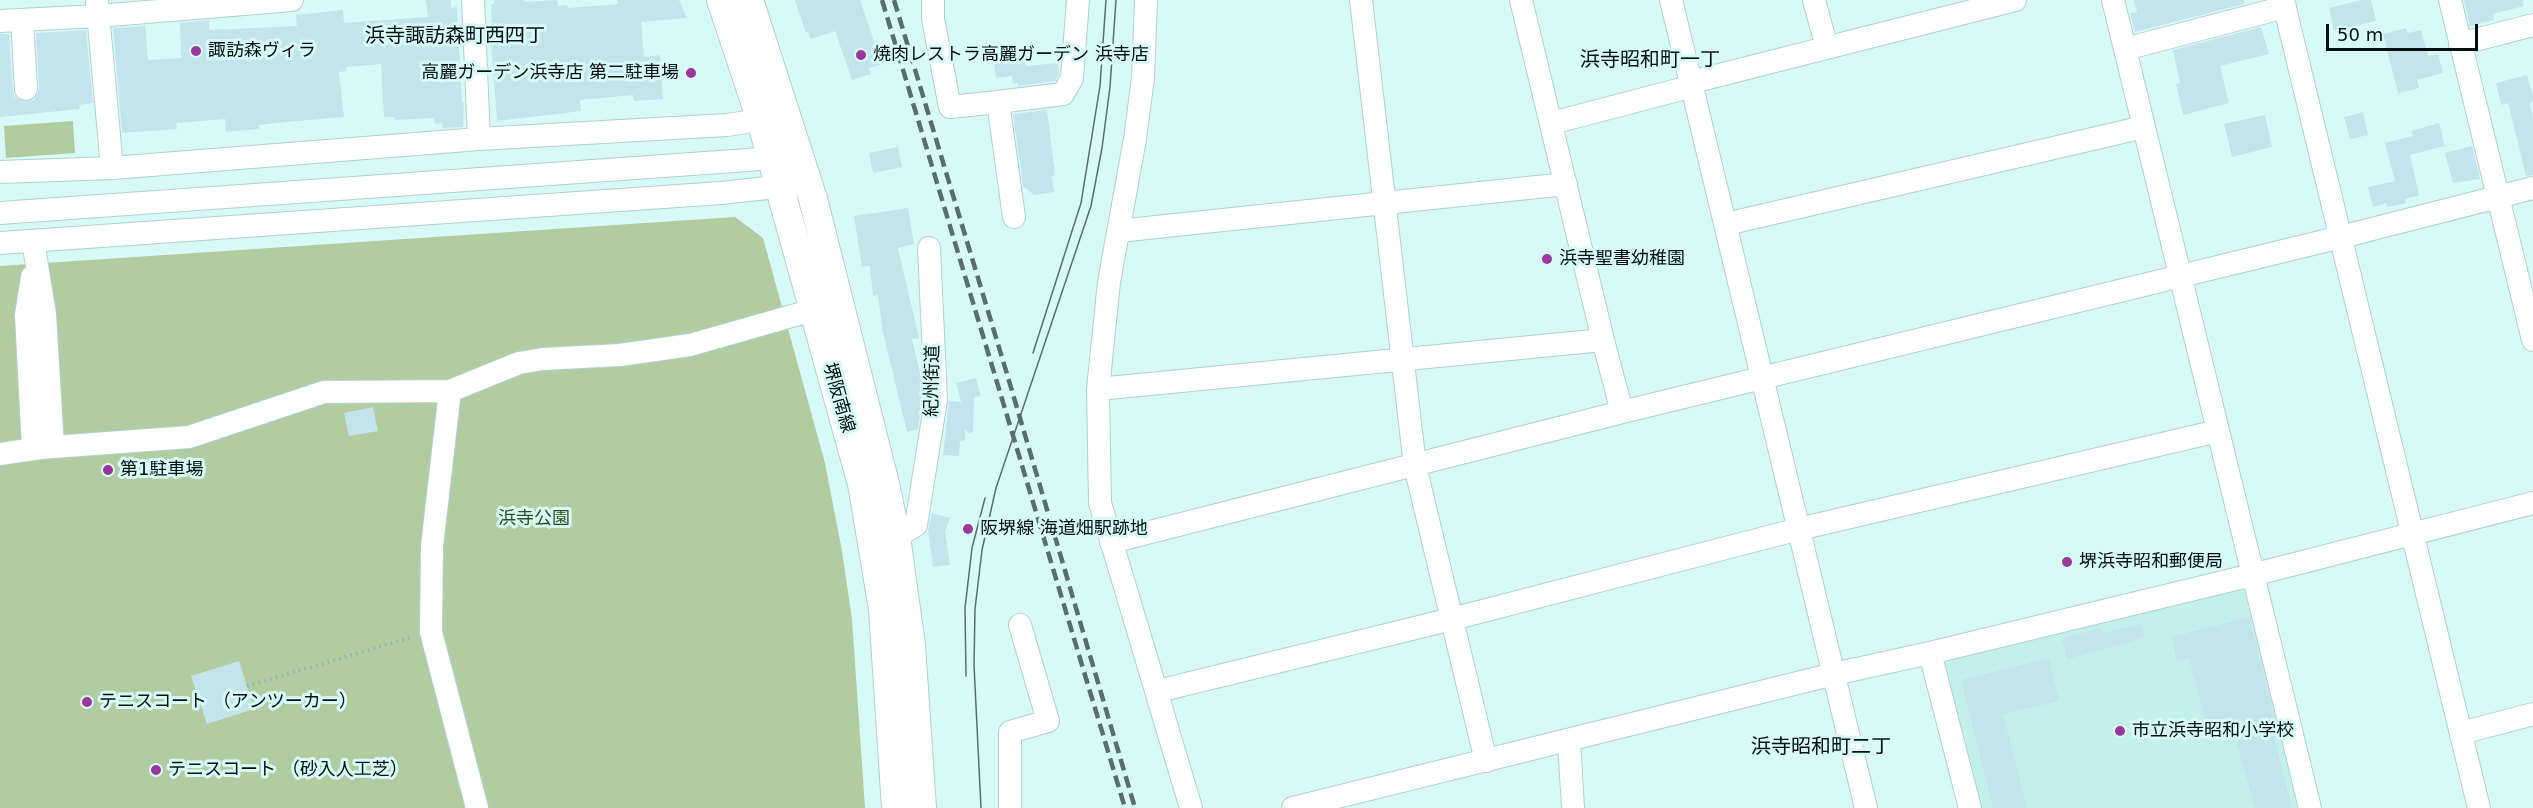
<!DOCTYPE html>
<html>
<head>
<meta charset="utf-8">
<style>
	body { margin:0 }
	#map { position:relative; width:2533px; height:808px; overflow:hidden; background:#d8faf7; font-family:"DejaVu Sans",sans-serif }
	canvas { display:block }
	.scale { position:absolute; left:2326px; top:24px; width:152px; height:27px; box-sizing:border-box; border:3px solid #04100f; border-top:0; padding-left:8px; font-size:18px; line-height:21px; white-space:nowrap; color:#04100f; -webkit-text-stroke:4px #d8faf7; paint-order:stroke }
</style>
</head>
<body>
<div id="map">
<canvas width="2533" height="808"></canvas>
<div class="scale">50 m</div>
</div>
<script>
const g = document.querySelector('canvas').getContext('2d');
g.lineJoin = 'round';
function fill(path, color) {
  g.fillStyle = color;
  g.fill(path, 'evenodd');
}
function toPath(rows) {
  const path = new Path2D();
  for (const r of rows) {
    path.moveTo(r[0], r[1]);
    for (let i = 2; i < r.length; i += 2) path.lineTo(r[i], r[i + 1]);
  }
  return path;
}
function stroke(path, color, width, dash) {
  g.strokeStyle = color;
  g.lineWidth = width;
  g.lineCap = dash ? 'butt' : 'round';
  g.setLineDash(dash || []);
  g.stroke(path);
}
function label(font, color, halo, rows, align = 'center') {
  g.font = font + ' "DejaVu Sans","Noto Sans JP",sans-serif';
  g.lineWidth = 6;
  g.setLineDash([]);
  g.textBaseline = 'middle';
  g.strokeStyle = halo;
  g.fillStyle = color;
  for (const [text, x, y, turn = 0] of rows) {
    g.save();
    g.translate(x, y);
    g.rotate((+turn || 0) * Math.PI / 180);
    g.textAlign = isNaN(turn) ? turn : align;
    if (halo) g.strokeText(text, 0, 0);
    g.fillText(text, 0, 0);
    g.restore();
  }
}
fill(toPath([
	[2252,575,2310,808,1970,808,1930,653]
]), '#c4f0ec');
fill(toPath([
	[73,121,75,153,6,158,4,126],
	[735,217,763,238,825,463,842,551,852,619,865,808,0,808,0,266]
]), '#b1cca1');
fill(toPath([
	[426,0,451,0,451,8,457,7,462,103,464,102,463,127,443,128,442,123,435,124,434,118,395,120,395,117,384,117,381,64,346,67,347,71,339,72,344,117,285,122,259,125,259,129,226,132,225,119,176,123,177,129,122,133,113,28,145,26,148,60,181,58,180,23,209,20,209,30,297,26,296,15,343,10,344,23,428,17],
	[494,0,523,0,524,2,557,0,558,6,567,5,568,8,618,4,617,0,679,0,687,18,641,22,644,57,660,55,663,99,634,101,633,95,580,100,581,111,497,121,490,32,492,32,491,4,494,4],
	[795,0,860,0,882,64,869,68,871,74,852,80,835,31,811,39,808,32,806,33],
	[2134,0,2244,0,2244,4,2135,32,2130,13,2137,12],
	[2362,0,2371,0,2376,21,2334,31,2329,8],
	[2464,0,2523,0,2524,6,2493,14,2494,20,2470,26],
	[2261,27,2269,54,2220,66,2229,103,2183,115,2176,84,2180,83,2173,50],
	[2406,28,2408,33,2421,30,2428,56,2438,54,2443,73,2417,80,2419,88,2398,93,2383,34],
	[86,30,93,103,79,105,80,109,0,117,0,34,9,34,13,90,15,97,26,102,34,100,39,89,36,33],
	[1025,59,1026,66,1058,63,1059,74,1055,81,1018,86,1018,83,1013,83,1012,76,996,78,994,62],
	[2527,75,2533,97,2533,102,2529,103,2533,117,2533,175,2526,176,2508,103,2501,105,2496,83],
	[1047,110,1055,175,1052,176,1054,192,1034,195,1023,186,1013,114],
	[2363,112,2368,135,2350,139,2344,117],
	[2265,115,2272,147,2232,157,2224,124],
	[2439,123,2445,146,2410,155,2419,195,2405,199,2406,203,2387,207,2386,203,2373,207,2368,187,2395,181,2385,143,2413,136,2412,131],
	[2472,146,2480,179,2453,183,2445,153],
	[898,147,902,167,873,173,869,153],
	[908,208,914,244,898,248,919,338,912,339,922,381,922,399,918,429,907,432,882,328,878,295,873,296,870,266,862,267,854,216],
	[976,378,981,396,974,397,973,432,968,433,965,429,965,440,960,441,959,456,943,455,949,401,961,402,956,383],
	[373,407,378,431,349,436,344,413],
	[932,513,950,518,945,531,950,565,933,567,928,530],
	[2249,617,2276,724,2271,725,2292,808,2255,808,2234,734,2210,740,2189,658,2177,661,2171,637],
	[2141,624,2145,638,2067,659,2062,638,2101,628,2102,633],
	[2049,658,2059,701,2003,714,2027,808,1993,808,1961,680],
	[239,661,254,709,207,724,191,676]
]), '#c4e4ed');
const minor = toPath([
	[473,0,479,139],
	[933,0,933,19,950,107,998,102,1014,217],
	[1146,0,1143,78,1135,139,1109,282,1098,389,1100,503,1191,808],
	[1361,0,1415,466,1486,761],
	[1521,0,1603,340,1622,412],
	[1671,0,1866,808],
	[1814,0,1827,48],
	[2113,0,2310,808],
	[2283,0,2479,808],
	[2450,0,2533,340],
	[97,2,112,168],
	[22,20,26,89],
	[0,21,98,16,292,0],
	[2460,44,2533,25],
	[2125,49,2285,7],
	[1692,82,2015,0],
	[998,102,1063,94,1072,78,1078,0],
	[1552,123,1693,86],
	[0,172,112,168,479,139,727,125,761,120],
	[0,213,748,160,788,156],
	[1726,224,2144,127],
	[1118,231,1566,184],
	[33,241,45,314,53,447],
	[0,243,721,193,795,185],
	[32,277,26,315,33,449],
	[1098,389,1603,340],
	[450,391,432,546,431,632,477,808],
	[0,454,40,448,189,437,324,392,450,391,519,363,543,359,620,355,690,345,813,310],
	[896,537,916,525,936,400,929,248],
	[1111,542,1622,412,2341,237,2533,188],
	[1930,653,1970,808],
	[1158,691,1452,619,1799,529,2218,431],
	[2461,733,2533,714],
	[1569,741,1573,808],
	[1010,808,1010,732,1048,721,1020,625],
	[1293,808,1834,674,1930,653,2252,575,2533,503]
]);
const major = toPath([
	[721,0,761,120,862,484,883,609,896,808],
	[749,0,813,199,885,484,896,537,911,645,922,808]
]);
stroke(minor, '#b0d2ce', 24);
stroke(major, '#b0d2ce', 30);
stroke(toPath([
	[247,686,413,637]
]), '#96b1af', 4, [1.5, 4.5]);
stroke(minor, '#fff', 22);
stroke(major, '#fff', 28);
stroke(toPath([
	[1033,353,1081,203,1100,86,1106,0],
	[966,676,965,608,972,548,985,498],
	[981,808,974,665,975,609,982,550,996,488,1091,206,1102,148,1110,87,1116,0]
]), '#596d6c', 1.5);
stroke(toPath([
	[882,0,1125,808],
	[894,0,1007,374,1135,808]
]), '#596d6c', 4.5, [12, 6]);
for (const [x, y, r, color] of [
	[196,51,6,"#9a369c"],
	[861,55,6,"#9a369c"],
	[691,73,6,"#9a369c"],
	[1547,259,6,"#9a369c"],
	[108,470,6,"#9a369c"],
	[968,529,6,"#9a369c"],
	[2067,562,6,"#9a369c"],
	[87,702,6,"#9a369c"],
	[2120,731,6,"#9a369c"],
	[156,770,6,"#9a369c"]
]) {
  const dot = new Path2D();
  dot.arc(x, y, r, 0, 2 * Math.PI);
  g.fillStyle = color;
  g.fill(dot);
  stroke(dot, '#d8faf7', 2);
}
label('18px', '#04100f', '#d8faf7', [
	["諏訪森ヴィラ",208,51],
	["焼肉レストラ高麗ガーデン 浜寺店",873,55],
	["高麗ガーデン浜寺店 第二駐車場",679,73,"right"],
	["浜寺聖書幼稚園",1559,259],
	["第1駐車場",120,470],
	["阪堺線 海道畑駅跡地",980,529],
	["堺浜寺昭和郵便局",2079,562],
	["テニスコート （アンツーカー）",99,702],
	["市立浜寺昭和小学校",2132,731],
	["テニスコート （砂入人工芝）",168,770]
], 'left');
label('18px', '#04100f', '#d8faf7', [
	["紀州街道",933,381,-89],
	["堺阪南線",838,398,74]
]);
label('18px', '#2f5015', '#d8faf7', [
	["浜寺公園",534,519]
]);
label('20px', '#04100f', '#d8faf7', [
	["浜寺諏訪森町西四丁",455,37],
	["浜寺昭和町一丁",1650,61],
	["浜寺昭和町二丁",1821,748]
]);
</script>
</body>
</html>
